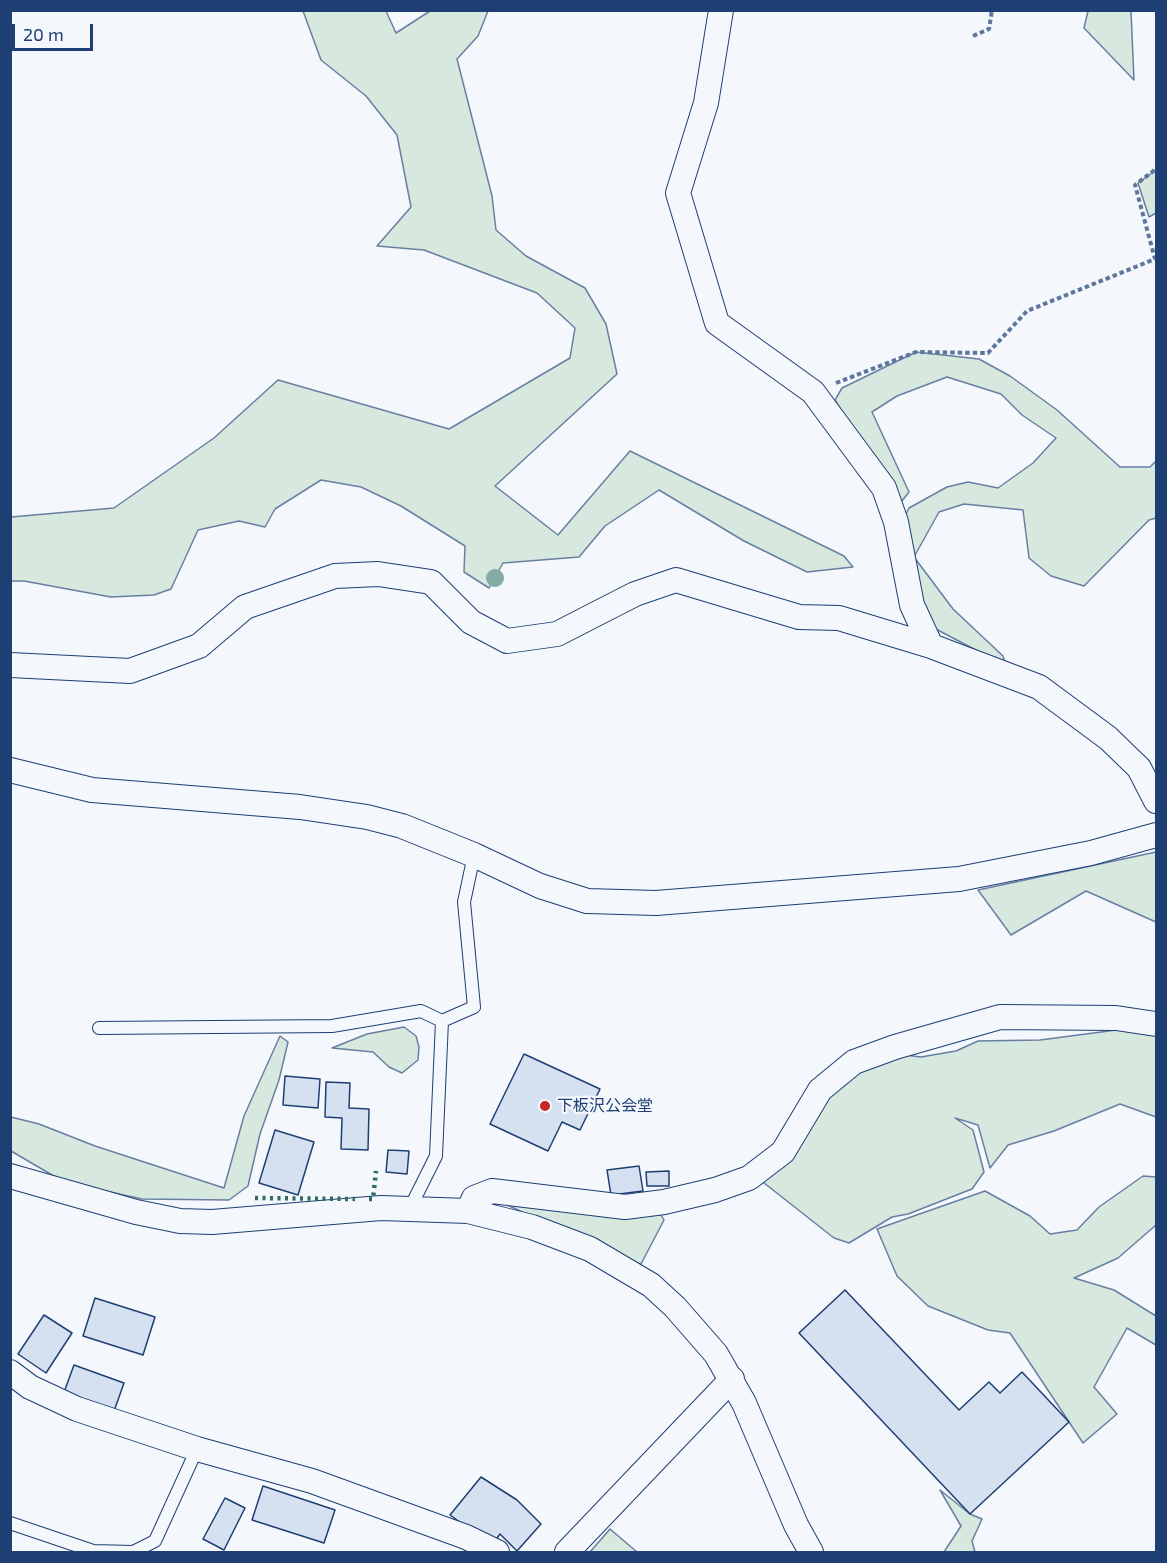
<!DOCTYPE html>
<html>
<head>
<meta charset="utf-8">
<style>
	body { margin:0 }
	#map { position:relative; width:1167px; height:1563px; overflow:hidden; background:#f4f7fb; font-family:"Exo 2",sans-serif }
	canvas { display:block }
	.frame { position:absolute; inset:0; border:12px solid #1d3f73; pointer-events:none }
	.scale { position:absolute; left:12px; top:24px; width:81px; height:27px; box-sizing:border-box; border:3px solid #1d3f73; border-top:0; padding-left:8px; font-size:18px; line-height:21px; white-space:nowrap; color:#1d3f73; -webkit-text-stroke:4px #f4f7fb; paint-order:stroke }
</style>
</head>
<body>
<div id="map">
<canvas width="1167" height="1563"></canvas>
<div class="frame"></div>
<div class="scale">20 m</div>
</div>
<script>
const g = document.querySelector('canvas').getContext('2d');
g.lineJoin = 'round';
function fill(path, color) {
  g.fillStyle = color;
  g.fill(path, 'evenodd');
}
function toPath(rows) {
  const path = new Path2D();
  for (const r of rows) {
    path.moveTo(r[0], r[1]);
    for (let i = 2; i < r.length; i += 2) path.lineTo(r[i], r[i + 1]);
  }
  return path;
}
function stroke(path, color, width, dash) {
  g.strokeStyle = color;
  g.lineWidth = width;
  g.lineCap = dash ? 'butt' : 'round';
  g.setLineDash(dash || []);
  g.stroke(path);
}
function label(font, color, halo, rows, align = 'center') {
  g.font = font + ' "Exo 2","Noto Sans JP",sans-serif';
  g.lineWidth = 4.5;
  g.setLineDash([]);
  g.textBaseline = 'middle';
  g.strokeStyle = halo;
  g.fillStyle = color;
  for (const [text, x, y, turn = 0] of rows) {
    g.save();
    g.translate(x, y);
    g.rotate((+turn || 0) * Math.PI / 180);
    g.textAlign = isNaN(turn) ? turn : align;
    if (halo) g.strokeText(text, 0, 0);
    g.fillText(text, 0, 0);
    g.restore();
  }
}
const green = toPath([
	[303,11,386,11,396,33,430,11,488,11,478,36,457,59,492,196,496,230,526,256,585,288,606,324,617,374,495,486,558,535,630,451,844,556,853,567,807,572,744,541,659,490,605,526,579,557,503,563,489,588,464,572,465,546,401,506,361,487,321,480,275,509,265,527,239,521,198,530,171,589,154,595,111,597,24,581,11,581,11,517,114,508,214,438,278,380,449,429,570,358,575,328,537,293,424,250,377,246,411,207,397,135,366,96,321,60,303,11],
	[1088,11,1131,11,1134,80,1084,28,1088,11],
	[1156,170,1156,213,1149,217,1138,183,1156,170],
	[916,352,979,359,1010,376,1057,410,1120,467,1150,467,1156,461,1156,518,1149,520,1084,586,1051,576,1029,558,1023,510,964,504,939,512,914,557,953,609,1003,656,1006,666,934,628,920,605,897,533,909,508,947,487,968,482,998,488,1033,463,1056,438,1022,415,1001,394,947,377,897,396,872,412,909,492,898,506,835,400,842,388,916,352],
	[1156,852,1156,922,1086,891,1011,935,978,890,1156,852],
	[404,1027,416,1036,419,1047,418,1060,402,1073,389,1067,373,1052,332,1048,367,1034,404,1027],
	[1124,1029,1156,1034,1156,1117,1120,1104,1054,1131,1008,1145,990,1168,978,1125,955,1118,973,1130,984,1172,972,1189,908,1214,892,1217,849,1243,834,1238,759,1179,823,1097,842,1080,898,1054,921,1057,956,1051,978,1041,1040,1040,1124,1029],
	[280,1036,288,1042,279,1080,260,1134,248,1186,229,1200,142,1199,64,1182,11,1151,11,1117,39,1124,95,1146,224,1188,244,1116,280,1036],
	[1143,1176,1156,1177,1156,1225,1118,1258,1074,1278,1114,1290,1156,1316,1156,1345,1127,1328,1094,1387,1117,1414,1083,1443,1010,1333,988,1330,928,1306,897,1276,877,1229,985,1191,1030,1216,1050,1234,1077,1230,1099,1207,1143,1176],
	[501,1202,659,1211,664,1220,641,1264,623,1260,501,1202],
	[940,1490,970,1514,982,1519,972,1541,975,1552,944,1552,961,1526,940,1490],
	[610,1529,637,1552,590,1552,610,1529]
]);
fill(green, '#d7e8df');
stroke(green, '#687fa3', 1.5);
const building = toPath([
	[524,1054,600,1089,580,1130,562,1122,548,1151,490,1124,524,1054],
	[285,1076,320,1079,318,1108,283,1105,285,1076],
	[326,1082,350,1083,349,1108,369,1109,368,1150,341,1149,342,1118,325,1117,326,1082],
	[275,1130,314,1142,298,1195,259,1183,275,1130],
	[388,1150,409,1151,407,1174,386,1172,388,1150],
	[639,1166,643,1191,611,1195,607,1170,639,1166],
	[669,1171,669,1186,647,1186,646,1172,669,1171],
	[845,1290,959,1410,989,1382,1000,1393,1022,1372,1069,1422,970,1514,799,1333,845,1290],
	[95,1298,155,1317,143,1355,83,1336,95,1298],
	[44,1315,72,1333,46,1373,18,1354,44,1315],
	[74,1365,124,1383,113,1414,63,1395,74,1365],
	[481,1477,517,1500,541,1524,517,1551,500,1534,492,1545,450,1515,481,1477],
	[263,1486,335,1510,324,1543,252,1520,263,1486],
	[225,1498,245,1508,224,1550,203,1539,225,1498]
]);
fill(building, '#d5e0f0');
stroke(building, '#1d3f73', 1.5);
const service = toPath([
	[99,1028,332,1026,421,1011,442,1021],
	[410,1208,436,1156,442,1021,474,1007,464,902,474,855],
	[10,1523,93,1551,133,1552,155,1541,197,1449]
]);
const minor = toPath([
	[721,10,706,103,678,193,717,323,813,392,884,488,896,522,912,605,931,646],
	[10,665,130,671,199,646,245,607,335,576,378,574,431,582,471,622,507,641,557,634,635,594,676,580,799,617,839,618,931,646,1039,687,1108,738,1139,768,1156,801],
	[10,770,92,790,300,807,367,817,402,826,474,855,540,886,587,901,656,903,959,879,1091,853,1156,835],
	[10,1176,136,1212,180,1221,212,1222,381,1208,468,1211,532,1227,590,1249,651,1285,675,1307,716,1354,744,1403,796,1525,811,1552],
	[468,1211,474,1198,492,1191,625,1207,664,1202,715,1190,749,1178,783,1152,820,1090,854,1062,895,1047,1000,1017,1116,1018,1156,1024],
	[10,1372,30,1387,77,1409,197,1449,312,1481,466,1537,497,1552],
	[567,1552,732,1379]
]);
stroke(service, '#1d3f73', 14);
stroke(minor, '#1d3f73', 26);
stroke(toPath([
	[973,36,989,29,992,10],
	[836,383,916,352,988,353,1027,311,1155,259,1135,185,1156,169]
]), '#5e769c', 4, [4.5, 3]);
stroke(service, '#f4f7fb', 12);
stroke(minor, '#f4f7fb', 24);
stroke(toPath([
	[255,1198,355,1199],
	[369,1199,373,1199,376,1171]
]), '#2c6c60', 4.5, [3, 4.5]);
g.fillStyle = '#86aba6';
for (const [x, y] of [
	[495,578]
]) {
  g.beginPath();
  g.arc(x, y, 9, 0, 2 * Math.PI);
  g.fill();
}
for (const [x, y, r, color] of [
	[545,1106,6,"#c62828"]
]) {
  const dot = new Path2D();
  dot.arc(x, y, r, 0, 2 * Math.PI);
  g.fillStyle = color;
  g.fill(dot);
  stroke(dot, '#f4f7fb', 2);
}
label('16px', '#1d3f73', '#f4f7fb', [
	["下板沢公会堂",557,1106]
], 'left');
</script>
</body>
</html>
